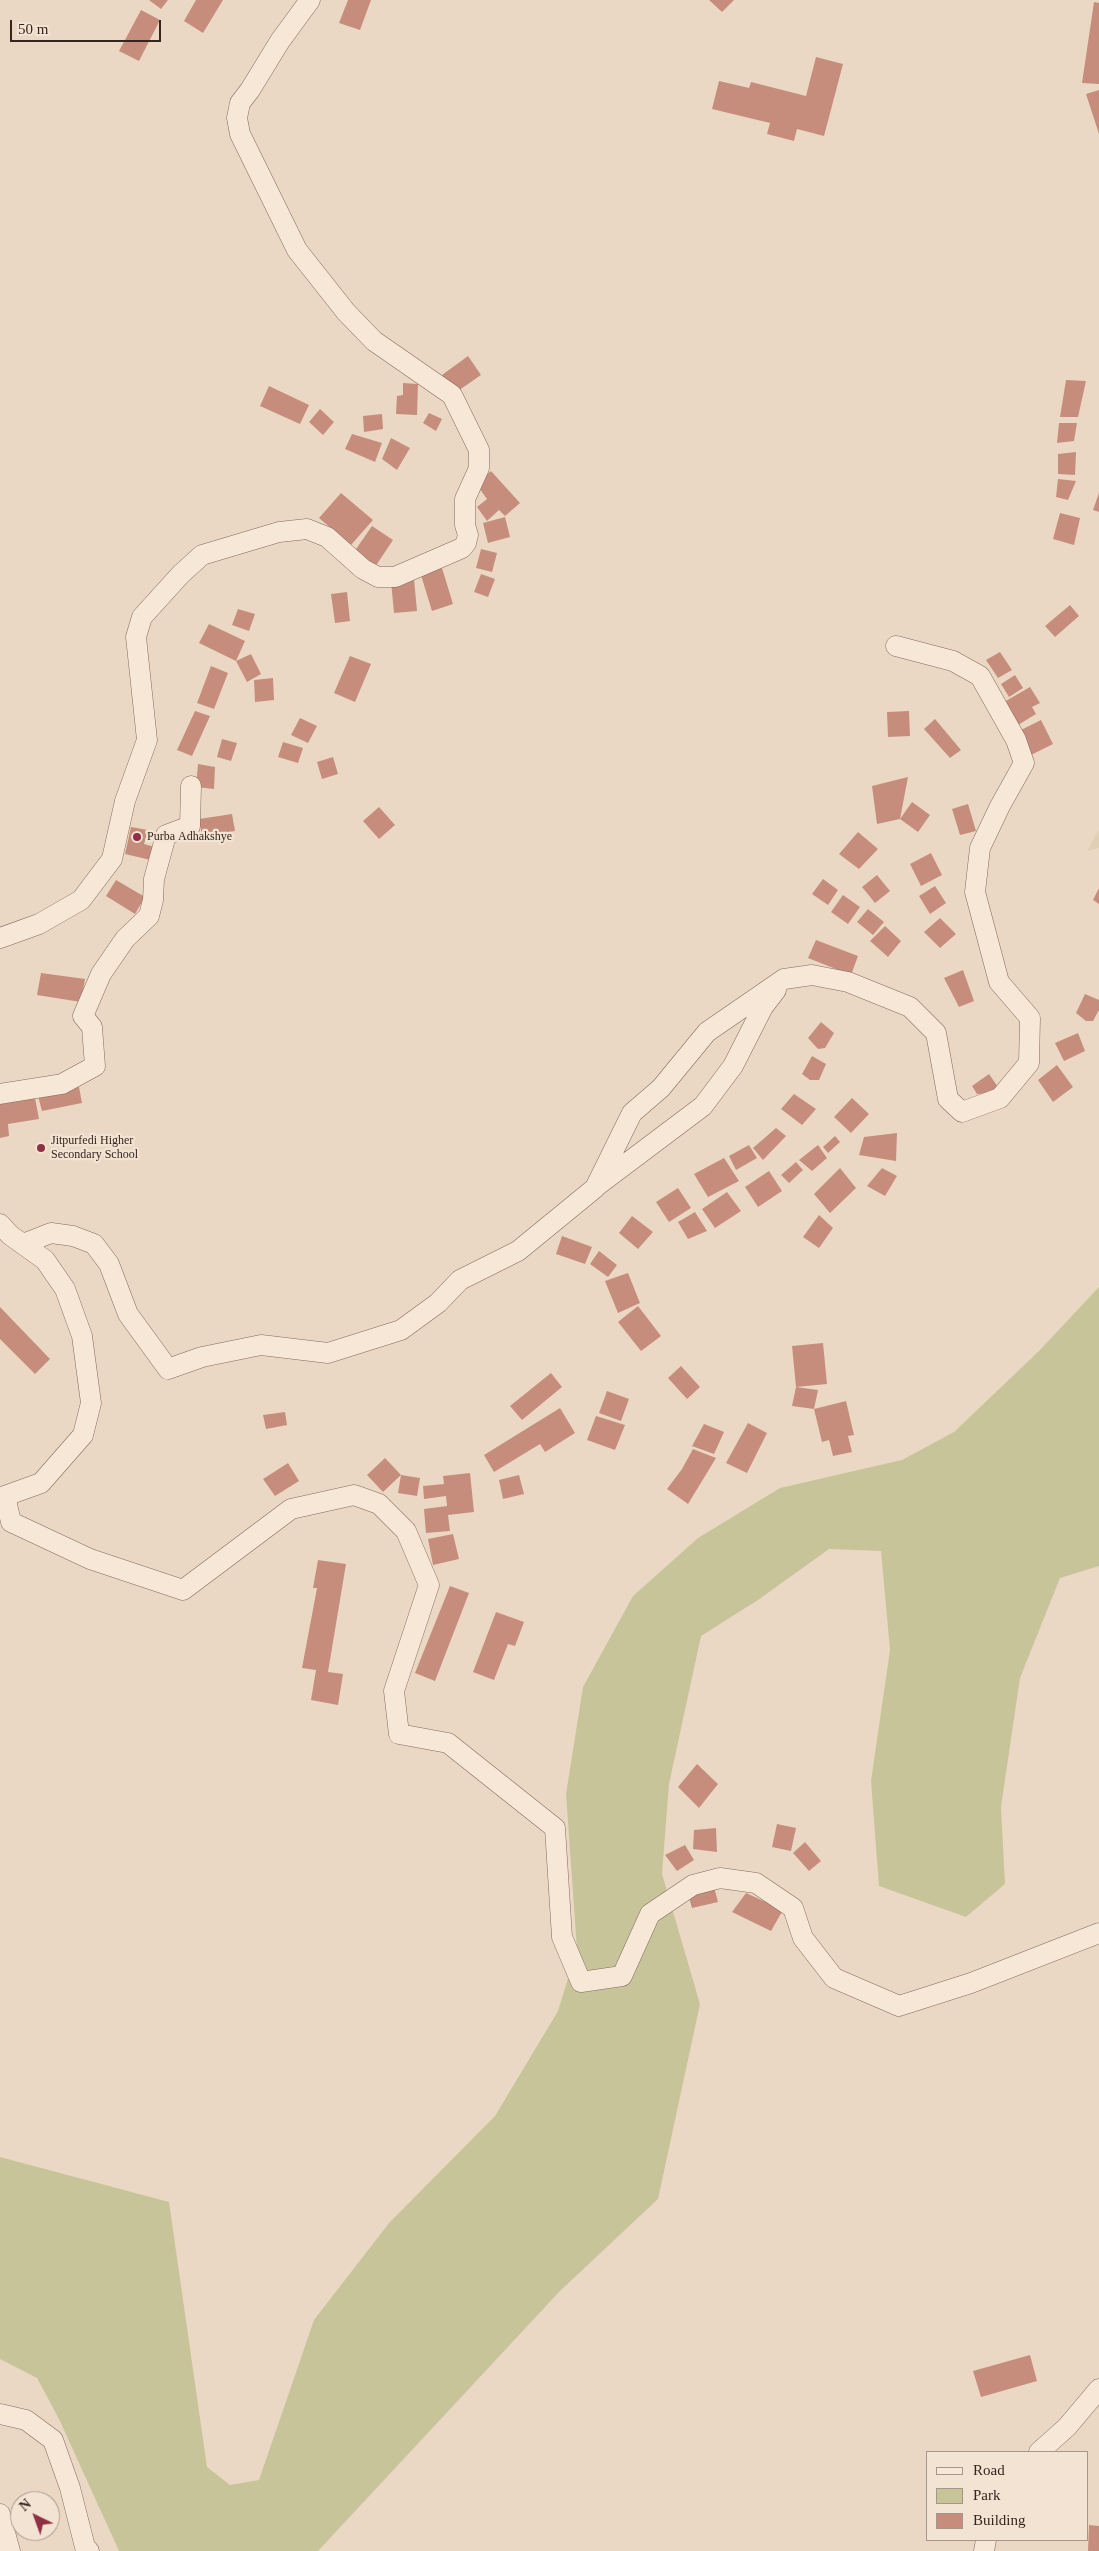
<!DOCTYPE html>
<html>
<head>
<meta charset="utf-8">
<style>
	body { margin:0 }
	#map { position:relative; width:1099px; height:2551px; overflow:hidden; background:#ebd8c4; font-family:Georgia,serif }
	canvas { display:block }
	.legend { position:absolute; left:926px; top:2451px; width:162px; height:90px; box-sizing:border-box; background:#f3e3d3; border:1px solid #a7978b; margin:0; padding:6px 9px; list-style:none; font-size:15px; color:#35251f }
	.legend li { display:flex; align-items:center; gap:10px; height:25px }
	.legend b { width:25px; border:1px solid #a7978b }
	.north { position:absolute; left:10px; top:2491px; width:50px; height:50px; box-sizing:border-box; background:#f3e3d3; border:1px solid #a7978b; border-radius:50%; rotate:318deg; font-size:14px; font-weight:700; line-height:20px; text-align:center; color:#35251f }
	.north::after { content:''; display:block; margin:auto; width:18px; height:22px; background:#8f3044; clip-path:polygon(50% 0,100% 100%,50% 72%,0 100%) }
	.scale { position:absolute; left:10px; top:20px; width:151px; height:22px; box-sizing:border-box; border:2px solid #35251f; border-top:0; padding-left:6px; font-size:15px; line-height:18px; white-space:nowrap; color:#35251f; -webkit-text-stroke:4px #f3e3d3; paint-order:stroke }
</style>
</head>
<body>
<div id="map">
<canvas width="1099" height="2551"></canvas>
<ul class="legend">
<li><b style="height:6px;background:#f6e7d7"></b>Road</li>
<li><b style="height:14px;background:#c8c499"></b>Park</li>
<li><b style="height:14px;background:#c68d7d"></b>Building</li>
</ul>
<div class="north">N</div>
<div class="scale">50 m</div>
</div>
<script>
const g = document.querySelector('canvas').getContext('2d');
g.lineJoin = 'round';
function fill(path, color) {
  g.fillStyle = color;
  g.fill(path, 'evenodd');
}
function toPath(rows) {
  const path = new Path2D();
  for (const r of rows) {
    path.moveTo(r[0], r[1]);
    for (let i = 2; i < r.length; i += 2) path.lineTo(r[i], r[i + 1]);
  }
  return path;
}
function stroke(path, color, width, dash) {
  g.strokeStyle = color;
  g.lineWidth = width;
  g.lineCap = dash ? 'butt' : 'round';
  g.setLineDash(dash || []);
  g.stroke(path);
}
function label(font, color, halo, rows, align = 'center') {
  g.font = font + ' Georgia,serif';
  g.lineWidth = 4.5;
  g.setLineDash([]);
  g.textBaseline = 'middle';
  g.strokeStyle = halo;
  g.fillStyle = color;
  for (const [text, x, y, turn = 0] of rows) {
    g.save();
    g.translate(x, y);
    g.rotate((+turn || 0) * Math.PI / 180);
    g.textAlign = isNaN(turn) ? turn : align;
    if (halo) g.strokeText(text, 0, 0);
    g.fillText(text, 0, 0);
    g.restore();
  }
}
fill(toPath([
	[1099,829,1099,848,1087,851]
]), '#e0cfb2');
fill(toPath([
	[1099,1287,1099,1566,1060,1578,1020,1678,1001,1807,1005,1884,966,1917,879,1886,871,1781,890,1650,881,1551,829,1549,758,1600,701,1636,669,1784,662,1874,700,2004,658,2199,560,2291,318,2551,119,2551,59,2419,37,2378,0,2359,0,2157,169,2202,207,2467,230,2485,259,2480,314,2320,389,2223,495,2116,558,2011,577,1949,566,1794,583,1687,633,1596,698,1538,780,1488,902,1460,954,1432,1039,1351]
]), '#c8c499');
fill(toPath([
	[149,0,168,0,161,9],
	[196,0,223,0,203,33,184,21],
	[348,0,371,0,360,30,339,23],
	[709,0,734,0,722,12],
	[1094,2,1099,3,1099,84,1082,83],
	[141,10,160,20,139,61,119,51],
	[816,57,843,64,824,136,797,129,794,141,767,134,770,123,712,109,719,81,749,88,751,82,806,96],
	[1099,90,1099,134,1086,94],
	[468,356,481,375,455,393,442,375],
	[1066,380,1086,381,1078,417,1060,417],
	[403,383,418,384,417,415,396,414,397,396,403,395],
	[269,386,309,405,300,424,260,406],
	[320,409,334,422,323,435,309,422],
	[429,413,442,419,436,431,423,423],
	[382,414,383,429,364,432,363,416],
	[1059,423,1077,423,1074,441,1057,443],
	[352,434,382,443,375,462,345,449],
	[391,438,410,448,397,470,382,459],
	[1076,452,1075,475,1058,474,1058,454],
	[491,471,520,503,505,516,499,510,487,521,477,507,487,499,476,484],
	[1058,479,1076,481,1068,500,1056,497],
	[341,493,373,520,351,545,319,518],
	[1099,493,1099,512,1093,510],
	[1060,513,1080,518,1074,545,1053,539],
	[505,517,510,537,488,543,483,523],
	[372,526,393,540,375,567,354,552],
	[481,549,497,553,492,572,476,568],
	[442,568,453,604,432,611,420,572],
	[481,574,495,579,488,597,474,592],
	[414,579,417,611,394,613,391,581],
	[347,592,350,621,335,623,331,594],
	[1070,605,1079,616,1055,637,1045,626],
	[238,609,255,614,249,631,232,625],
	[209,624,245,641,236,661,199,643],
	[1000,652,1012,670,998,678,986,660],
	[251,654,261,674,247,682,236,661],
	[350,656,371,664,355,702,334,693],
	[211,666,228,673,214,709,197,703],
	[1015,675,1023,688,1009,697,1001,684],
	[273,678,274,700,255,702,254,680],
	[1030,687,1040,703,1032,707,1036,714,1018,725,1004,702],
	[195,711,210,716,192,756,177,750],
	[909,711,910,736,888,737,887,712],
	[300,718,317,726,308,743,291,735],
	[935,719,961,750,950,758,924,729],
	[1041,720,1053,744,1029,756,1017,732],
	[222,739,237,743,231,761,217,757],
	[283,742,303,748,298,763,278,757],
	[333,757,338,774,322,779,317,762],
	[198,764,215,767,214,789,196,787],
	[908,777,900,819,912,802,930,815,918,832,900,819,877,824,872,786],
	[968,804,976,831,960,835,952,809],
	[379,807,395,825,379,839,363,821],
	[232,814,235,831,202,836,199,819],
	[131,827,148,830,144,844,158,848,155,861,125,854],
	[858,832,878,849,859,869,839,854],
	[931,853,942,875,921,886,910,864],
	[877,875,890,891,875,903,862,887],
	[823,879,838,890,828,905,812,894],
	[116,880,145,897,135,914,106,896],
	[935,886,946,903,930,914,919,896],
	[1099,888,1099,904,1093,900],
	[843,895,860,907,848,924,831,912],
	[868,909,884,922,873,935,857,922],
	[940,918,956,934,940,948,924,932],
	[885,926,901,941,888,957,870,941],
	[816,940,858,956,851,975,808,958],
	[963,970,974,1001,959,1007,944,978],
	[41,973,85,979,81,1002,37,995],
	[1085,994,1099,1000,1099,1010,1093,1021,1086,1021,1076,1013],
	[821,1022,834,1033,825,1048,818,1049,808,1038],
	[1078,1033,1085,1051,1064,1061,1055,1043],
	[812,1056,826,1064,819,1080,810,1080,802,1074],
	[1057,1065,1073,1087,1053,1102,1038,1080],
	[989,1074,998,1087,993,1093,977,1094,972,1086],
	[79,1087,82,1103,42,1111,38,1096],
	[794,1094,816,1109,802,1125,781,1109],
	[35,1098,39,1119,8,1124,9,1136,0,1138,0,1104],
	[852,1098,869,1114,851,1133,834,1117],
	[776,1128,786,1136,763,1160,753,1148],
	[897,1133,896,1161,859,1155,864,1137],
	[835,1136,840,1142,828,1153,823,1147],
	[749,1145,757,1158,736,1170,729,1156],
	[818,1145,827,1158,812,1171,799,1160],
	[724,1158,739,1181,708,1197,694,1174],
	[796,1162,803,1170,789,1183,781,1175],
	[840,1168,856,1188,830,1213,814,1194],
	[882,1168,897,1176,885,1196,867,1186],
	[769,1171,782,1191,758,1207,745,1187],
	[678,1188,691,1208,669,1222,656,1202],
	[727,1192,741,1211,715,1228,702,1209],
	[695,1212,707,1231,688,1239,678,1222],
	[819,1215,833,1228,819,1248,803,1237],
	[632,1216,653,1232,638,1249,619,1233],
	[562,1236,592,1247,585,1264,556,1254],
	[599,1251,617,1265,608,1277,590,1264],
	[628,1273,640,1303,618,1313,605,1281],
	[638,1306,661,1336,641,1351,618,1322],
	[0,1307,50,1359,35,1374,0,1339],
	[823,1343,827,1384,796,1387,818,1390,814,1409,792,1406,796,1387,792,1346],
	[681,1366,700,1387,687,1399,668,1378],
	[551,1373,562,1387,522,1420,510,1406],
	[607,1391,629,1399,621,1421,599,1413],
	[846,1401,854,1435,848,1436,852,1452,833,1456,829,1440,822,1442,814,1409],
	[560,1408,575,1433,545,1452,540,1444,494,1472,484,1455],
	[285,1412,287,1425,266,1429,263,1415],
	[596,1416,625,1425,615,1450,587,1440],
	[748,1423,767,1433,747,1473,726,1463],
	[704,1424,724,1432,714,1454,692,1446],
	[693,1449,716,1458,688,1504,667,1489,682,1469],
	[385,1458,401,1475,383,1492,367,1475],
	[288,1463,299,1481,275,1496,263,1479],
	[470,1473,474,1512,448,1515,450,1531,426,1533,424,1509,447,1506,446,1496,424,1499,423,1486,444,1484,443,1476],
	[401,1475,420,1478,417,1496,398,1493],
	[519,1475,524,1494,503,1499,499,1480],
	[453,1534,459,1559,433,1565,428,1539],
	[318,1560,346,1564,328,1672,343,1674,338,1705,311,1700,316,1670,302,1668,317,1588,313,1588],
	[450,1586,469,1593,435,1681,415,1673],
	[496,1612,524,1622,515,1646,508,1644,494,1680,473,1672],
	[697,1764,718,1784,699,1808,678,1787],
	[777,1824,796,1828,791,1851,772,1847],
	[716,1828,717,1852,693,1849,694,1830],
	[805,1842,821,1861,809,1871,793,1853],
	[685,1845,694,1860,677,1871,665,1855],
	[714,1887,718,1902,692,1908,688,1894],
	[746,1893,783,1910,771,1931,732,1912],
	[1030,2355,1037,2381,981,2397,973,2371],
	[1089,2525,1099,2526,1099,2551,1088,2551]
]), '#c68d7d');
const street = toPath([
	[0,938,39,924,81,900,112,859,125,801,147,740,136,637,142,617,181,574,202,555,279,532,307,529,327,537,363,569,378,577,395,577,462,548,466,543,468,535,465,525,465,499,479,468,479,450,452,395,374,341,346,312,297,250,240,134,237,118,240,103,250,90,280,41,310,0],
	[0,1094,62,1084,95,1066,92,1027,83,1016,101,974,125,939,149,916,153,900,154,879,166,835,190,826,191,786],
	[598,1185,703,1106,733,1066,763,1007,776,990],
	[0,1224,10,1235,45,1260,65,1289,82,1336,91,1403,83,1435,41,1483,5,1496,11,1522,90,1559,183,1590,291,1509,354,1495,379,1504,406,1531,429,1585,394,1691,399,1734,448,1743,555,1828,562,1937,581,1982,622,1976,650,1914,693,1885,720,1878,756,1883,793,1908,803,1938,834,1978,899,2006,971,1983,1099,1933],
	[23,1244,51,1233,73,1236,94,1244,109,1264,128,1314,168,1369,202,1357,261,1345,328,1353,401,1330,438,1303,460,1280,518,1251,595,1188,632,1113,661,1088,707,1032,784,979,812,975,848,982,910,1007,936,1033,948,1099,962,1112,1000,1098,1029,1063,1030,1018,999,982,975,892,980,848,1000,806,1024,763,1016,740,980,676,953,661,896,646],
	[0,2414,26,2420,53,2440,70,2488,85,2547,89,2551],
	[1039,2452,1067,2427,1099,2389],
	[0,2514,10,2551],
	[984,2551,986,2540]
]);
stroke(street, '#84695c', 21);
stroke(street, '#f6e7d7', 20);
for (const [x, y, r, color] of [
	[137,837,5,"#8f3044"],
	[41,1148,5,"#8f3044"]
]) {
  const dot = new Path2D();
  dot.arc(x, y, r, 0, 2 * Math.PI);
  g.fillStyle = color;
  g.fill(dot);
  stroke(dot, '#f3e3d3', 2);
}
label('12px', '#35251f', '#f3e3d3', [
	["Purba Adhakshye",147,837],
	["Jitpurfedi Higher",51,1141],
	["Secondary School",51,1155]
], 'left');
</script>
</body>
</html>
